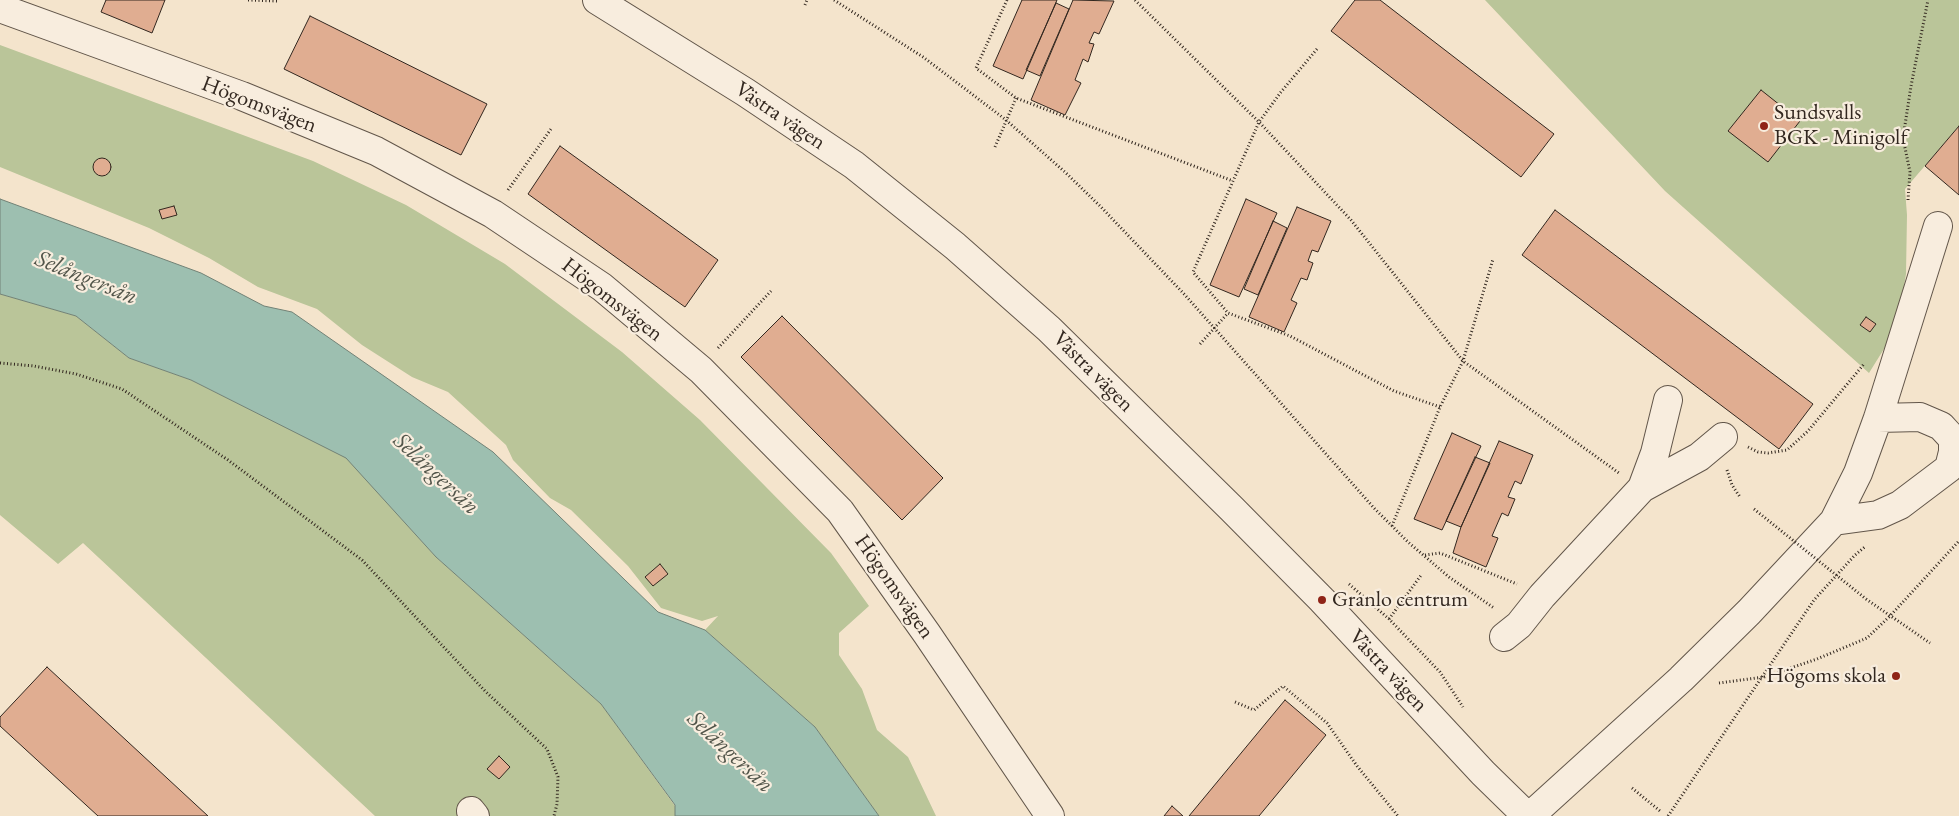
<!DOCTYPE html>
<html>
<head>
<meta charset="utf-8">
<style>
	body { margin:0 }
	canvas { display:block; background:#f4e4cc }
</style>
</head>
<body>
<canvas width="1959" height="816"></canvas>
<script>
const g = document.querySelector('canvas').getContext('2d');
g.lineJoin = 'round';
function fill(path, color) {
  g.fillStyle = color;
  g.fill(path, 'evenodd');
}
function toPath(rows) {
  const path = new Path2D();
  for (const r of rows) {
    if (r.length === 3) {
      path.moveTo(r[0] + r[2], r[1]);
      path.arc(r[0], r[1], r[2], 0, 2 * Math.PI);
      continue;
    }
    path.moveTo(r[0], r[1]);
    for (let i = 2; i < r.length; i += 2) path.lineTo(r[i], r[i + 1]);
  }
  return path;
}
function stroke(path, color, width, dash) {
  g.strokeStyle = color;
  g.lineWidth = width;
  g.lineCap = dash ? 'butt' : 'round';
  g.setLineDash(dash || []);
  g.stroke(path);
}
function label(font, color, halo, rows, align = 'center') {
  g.font = font + ' "EB Garamond",serif';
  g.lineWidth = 4.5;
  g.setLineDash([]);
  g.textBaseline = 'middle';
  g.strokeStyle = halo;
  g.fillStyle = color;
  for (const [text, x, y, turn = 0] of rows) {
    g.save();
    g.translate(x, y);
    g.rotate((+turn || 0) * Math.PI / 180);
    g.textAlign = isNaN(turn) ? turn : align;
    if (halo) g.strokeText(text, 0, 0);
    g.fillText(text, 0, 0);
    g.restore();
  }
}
fill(toPath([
	[1485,0,1959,0,1959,126,1905,189,1907,215,1906,274,1897,328,1869,373,1665,191],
	[0,45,313,161,406,205,505,264,622,352,700,420,831,553,869,606,839,633,839,655,862,689,877,730,908,757,936,816,879,816,815,727,705,630,718,616,702,621,661,608,628,566,571,510,550,498,513,460,506,445,448,392,412,377,362,345,317,309,258,287,209,258,149,228,0,167],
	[0,294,76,316,129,358,191,380,346,457,436,557,601,704,675,806,675,816,375,816,83,543,58,564,0,515]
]), '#bac599');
const water = toPath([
	[0,199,201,273,264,306,292,312,493,452,658,612,705,630,815,727,879,816,675,816,675,805,601,704,436,557,346,458,191,380,129,358,76,316,0,294,0,199]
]);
fill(water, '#9dbfb0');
stroke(water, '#728276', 1);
const building = toPath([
	[106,0,165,0,152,33,101,12,106,0],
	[1022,0,1057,0,1023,79,993,66,1022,0],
	[1073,0,1114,1,1099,34,1094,32,1089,43,1094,44,1088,62,1083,59,1075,80,1081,83,1065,115,1031,100,1073,0],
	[1355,0,1380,0,1554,134,1521,177,1331,31,1355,0],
	[1056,3,1069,9,1040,76,1026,70,1056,3],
	[310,16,487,104,461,155,284,69,310,16],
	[1761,90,1800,121,1768,162,1728,131,1761,90],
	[1959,126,1959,195,1925,166,1959,126],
	[560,146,718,260,685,307,528,194,560,146],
	[102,167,9],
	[1246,199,1277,213,1239,297,1210,285,1246,199],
	[174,206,177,215,162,219,159,210,174,206],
	[1297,207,1331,221,1318,252,1312,250,1308,261,1313,263,1307,280,1301,278,1291,300,1297,303,1284,332,1249,317,1297,207],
	[1555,210,1813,404,1779,449,1522,255,1555,210],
	[1273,221,1287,228,1258,295,1244,289,1273,221],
	[782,316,943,478,902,520,741,357,782,316],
	[1866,317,1876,324,1870,332,1860,325,1866,317],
	[1452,433,1481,446,1442,530,1414,519,1452,433],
	[1499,441,1533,455,1521,484,1515,481,1508,497,1515,499,1508,516,1502,513,1492,536,1498,538,1486,567,1453,553,1461,527,1499,441],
	[1475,457,1490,463,1461,527,1446,521,1475,457],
	[660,564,668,574,653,586,645,577,660,564],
	[47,667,208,816,98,816,0,726,0,717,47,667],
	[1285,700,1326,735,1259,816,1189,816,1285,700],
	[499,756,510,767,499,779,487,769,499,756],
	[1172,806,1183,816,1164,816,1172,806]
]);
fill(building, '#e0ad91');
stroke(building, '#32271f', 1);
const minor = toPath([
	[597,0,745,92,854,165,955,246,1049,329,1232,509,1322,600,1483,773,1527,816],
	[0,8,242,96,376,151,493,214,602,287,701,370,840,511,927,634,1050,816],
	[1642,488,1655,453,1668,400],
	[1834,521,1878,515,1900,505,1949,468,1953,452,1953,439,1941,426,1920,417,1878,418],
	[1504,637,1519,625,1542,596,1642,488,1699,457,1723,437],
	[471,811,475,816],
	[1530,816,1681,679,1749,612,1834,521,1858,473,1878,418,1938,226]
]);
stroke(minor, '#62564a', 30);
stroke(toPath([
	[248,0,277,1],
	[834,0,923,57,968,91,1006,120,1066,173,1101,207,1185,295,1374,508,1408,542,1449,577,1494,608],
	[1007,0,976,68,1016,98,1233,181],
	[1135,0,1259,122,1351,220,1463,361,1619,473],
	[805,5,807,0],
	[1317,49,1281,92,1259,122,1193,272,1228,313,1290,336,1394,391,1440,407],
	[995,147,1016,98],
	[508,190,551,129],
	[1908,200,1910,172,1903,138,1911,86,1928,0],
	[1200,344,1228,313],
	[718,348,771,291],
	[0,363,34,366,76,374,122,389,228,460,362,560,485,691,547,749,558,777,557,804,554,816],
	[1748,447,1758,452,1768,453,1787,450,1808,431,1864,364],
	[1727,470,1732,485,1740,497],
	[1392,526,1440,407,1463,361,1493,259],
	[1425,555,1440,553,1517,584],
	[1349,584,1389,619,1440,672,1463,707],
	[1866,599,1930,643],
	[1389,619,1422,574],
	[1719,683,1764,677,1817,659,1867,638,1890,616,1959,541],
	[1235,702,1254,710,1283,686,1327,723,1357,766,1398,816],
	[1632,788,1660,811],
	[1668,816,1814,600,1855,555,1866,546]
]), '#32271f', 3, [1, 2.5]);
stroke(minor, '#f8edde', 28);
stroke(toPath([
	[1754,509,1866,599]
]), '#32271f', 3, [1, 2.5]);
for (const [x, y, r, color] of [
	[1764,126,5,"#8f2418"],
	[1322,600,5,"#8f2418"],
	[1896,676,5,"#8f2418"]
]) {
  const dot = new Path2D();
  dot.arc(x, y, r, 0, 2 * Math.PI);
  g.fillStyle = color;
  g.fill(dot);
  stroke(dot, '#f8edde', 2);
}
label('22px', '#32271f', '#f8edde', [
	["Högomsvägen",259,105,21],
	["Västra vägen",780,116,34],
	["Högomsvägen",612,300,38],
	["Västra vägen",1093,372,45],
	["Högomsvägen",894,587,55],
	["Västra vägen",1388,671,47]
]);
label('22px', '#32271f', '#f8edde', [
	["Sundsvalls",1774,113],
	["BGK - Minigolf",1774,138],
	["Granlo centrum",1332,600],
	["Högoms skola",1886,676,"right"]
], 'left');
label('italic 24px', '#52554a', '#f8edde', [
	["Selångersån",86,278,22],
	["Selångersån",436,474,43],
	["Selångersån",730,752,43]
]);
</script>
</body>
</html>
